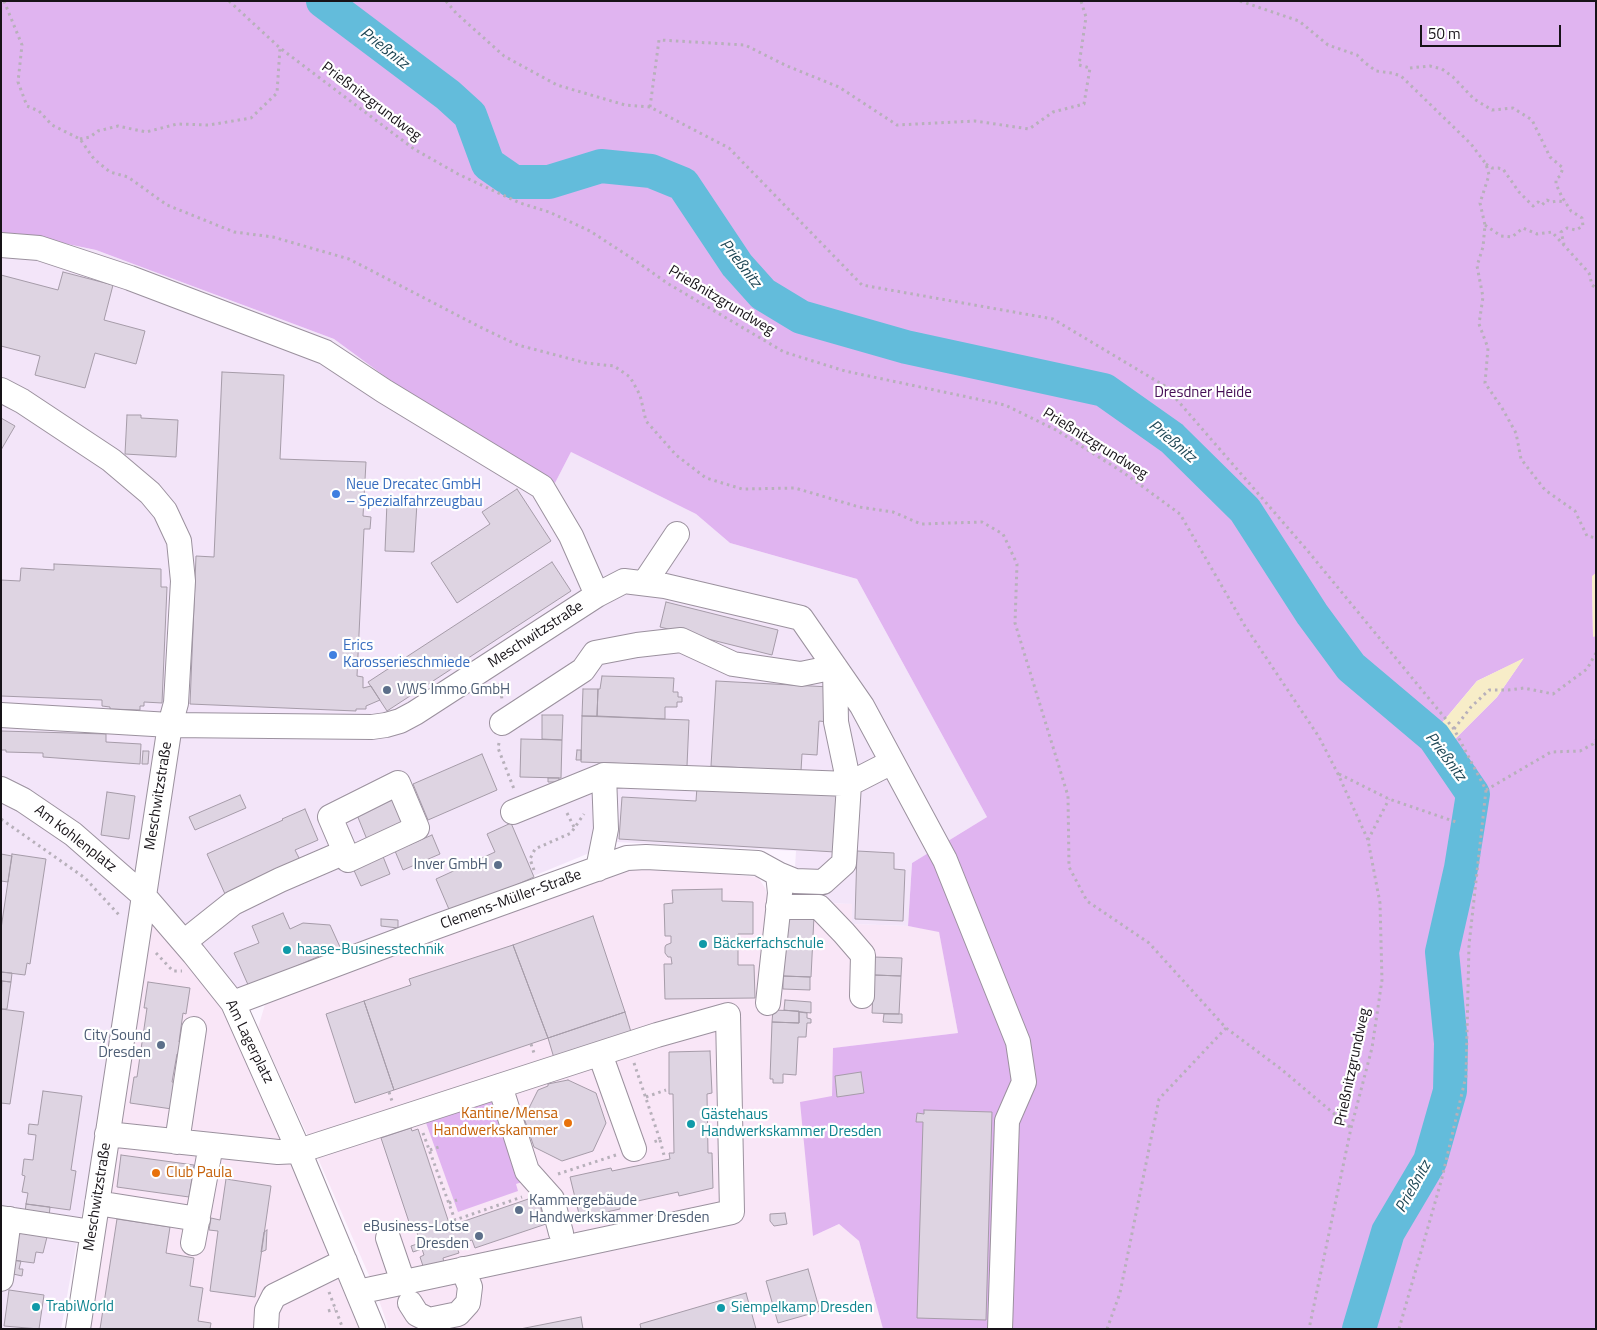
<!DOCTYPE html>
<html>
<head>
<meta charset="utf-8">
<style>
	body { margin:0 }
	#map { position:relative; width:1597px; height:1330px; overflow:hidden; background:#fcf4ff; font-family:"Titillium Web",sans-serif }
	canvas { display:block }
	.frame { position:absolute; inset:0; border:2px solid #171318; pointer-events:none }
	.scale { position:absolute; left:1420px; top:25px; width:141px; height:22px; box-sizing:border-box; border:2px solid #171318; border-top:0; padding-left:6px; font-size:15px; line-height:18px; white-space:nowrap; color:#171318; -webkit-text-stroke:4px #fff; paint-order:stroke }
</style>
</head>
<body>
<div id="map">
<canvas width="1597" height="1330"></canvas>
<div class="frame"></div>
<div class="scale">50 m</div>
</div>
<script>
const g = document.querySelector('canvas').getContext('2d');
g.lineJoin = 'round';
function fill(path, color) {
  g.fillStyle = color;
  g.fill(path, 'evenodd');
}
function toPath(rows) {
  const path = new Path2D();
  for (const r of rows) {
    path.moveTo(r[0], r[1]);
    for (let i = 2; i < r.length; i += 2) path.lineTo(r[i], r[i + 1]);
  }
  return path;
}
function stroke(path, color, width, dash) {
  g.strokeStyle = color;
  g.lineWidth = width;
  g.lineCap = dash ? 'butt' : 'round';
  g.setLineDash(dash || []);
  g.stroke(path);
}
function label(font, color, halo, rows, align = 'center') {
  g.font = font + ' "Titillium Web",sans-serif';
  g.lineWidth = 4.5;
  g.setLineDash([]);
  g.textBaseline = 'middle';
  g.strokeStyle = halo;
  g.fillStyle = color;
  for (const [text, x, y, turn = 0] of rows) {
    g.save();
    g.translate(x, y);
    g.rotate((+turn || 0) * Math.PI / 180);
    g.textAlign = isNaN(turn) ? turn : align;
    if (halo) g.strokeText(text, 0, 0);
    g.fillText(text, 0, 0);
    g.restore();
  }
}
fill(toPath([
	[627,865,758,877,765,888,771,904,793,902,853,904,852,924,908,926,939,931,958,1033,834,1048,832,1096,813,1236,839,1224,859,1241,883,1329,389,1329,375,1289,313,1147,258,1028,266,1001],
	[150,912,227,1007,304,1180,327,1251,359,1329,83,1329]
]), '#f9e6f7');
fill(toPath([
	[15,233,96,250,334,339,440,417,555,483,571,452,696,514,730,543,857,579,987,817,912,863,908,926,852,924,852,904,793,902,796,851,616,842,400,931,235,994,142,885,61,1329,1,1329,1,234]
]), '#f3e5f9');
fill(toPath([
	[1,1,1596,1,1596,573,1592,577,1593,636,1596,636,1596,1329,883,1329,859,1241,839,1224,813,1236,800,1102,832,1096,833,1048,958,1033,939,932,908,926,912,863,987,817,857,579,730,543,696,514,571,452,555,483,490,448,440,417,334,339,96,250,15,233,1,234],
	[1523,659,1497,697,1452,742,1441,724,1477,681],
	[496,1097,525,1181,516,1184,518,1191,458,1212,425,1120]
]), '#e0b4f0');
fill(toPath([
	[1596,573,1596,636,1593,637,1592,576],
	[1524,658,1497,697,1452,742,1441,724,1477,681]
]), '#f7edc8');
stroke(toPath([
	[323,1,448,95,470,115,488,164,514,182,549,182,601,166,651,171,683,184,737,265,763,294,801,317,906,347,1104,390,1172,438,1245,510,1312,614,1351,667,1434,737,1473,794,1461,868,1442,952,1451,1043,1450,1091,1430,1161,1388,1232,1359,1329]
]), '#63bcdb', 34);
const building = toPath([
	[63,272,113,285,104,320,145,331,136,364,95,353,85,388,35,375,40,356,1,346,1,275,58,290,63,272],
	[222,372,284,375,280,459,366,462,363,516,371,517,370,529,364,529,357,676,363,677,363,688,371,686,380,700,366,706,366,709,356,709,356,711,190,704,196,556,214,557,222,372],
	[127,415,141,415,141,418,178,420,176,457,125,454,127,415],
	[1,418,15,426,1,450,1,418],
	[517,489,551,541,457,603,431,563,490,524,482,512,517,489],
	[387,502,417,503,414,552,385,551,387,502],
	[552,562,571,591,387,711,368,682,552,562],
	[54,564,161,569,161,587,167,587,162,703,144,702,144,706,140,706,140,710,110,709,110,707,102,706,102,700,1,696,1,580,20,581,21,568,54,570,54,564],
	[666,602,778,630,772,655,660,627,666,602],
	[602,676,674,678,673,692,678,692,678,697,682,697,682,702,677,702,677,707,665,707,665,719,597,716,598,689,600,689,602,676],
	[716,681,830,687,828,722,819,721,817,755,802,754,801,771,711,766,716,681],
	[583,689,598,689,597,716,582,716,583,689],
	[542,715,563,715,562,740,542,739,542,715],
	[582,716,689,720,687,766,581,762,582,716],
	[1,731,106,734,106,742,141,744,140,764,43,757,43,753,6,752,6,750,1,750,1,731],
	[521,739,562,740,561,778,520,777,521,739],
	[577,750,581,750,581,760,576,760,577,750],
	[143,751,149,751,148,764,142,764,143,751],
	[482,754,497,790,428,820,413,784,482,754],
	[548,778,559,778,559,782,548,782,548,778],
	[697,787,838,795,835,852,619,839,622,797,696,801,697,787],
	[107,792,135,796,129,839,101,835,107,792],
	[240,795,246,808,195,830,189,817,240,795],
	[392,800,404,827,368,842,357,815,392,800],
	[305,809,318,840,295,850,300,860,225,894,207,854,283,820,282,819,305,809],
	[511,823,534,877,451,914,436,879,495,852,487,834,511,823],
	[432,835,440,854,403,870,395,851,432,835],
	[857,851,894,853,894,869,905,870,903,921,855,919,857,851],
	[1,854,12,856,8,882,1,881,1,854],
	[12,854,46,859,30,964,27,963,25,975,1,972,1,929,12,854],
	[382,854,390,874,361,886,352,866,382,854],
	[722,889,722,901,753,902,753,934,738,934,738,965,754,965,755,998,665,999,664,964,672,964,671,957,668,957,665,953,665,947,666,945,671,943,671,936,665,936,664,904,673,903,672,890,722,889],
	[283,913,290,929,303,923,330,925,340,947,249,987,234,953,259,943,252,926,283,913],
	[786,915,814,916,811,977,783,976,786,915],
	[593,916,625,1012,548,1038,513,945,593,916],
	[381,919,398,920,398,928,381,926,381,919],
	[513,945,548,1038,394,1090,364,1001,411,985,409,979,513,945],
	[874,957,902,958,901,976,874,975,874,957],
	[1,972,12,973,11,982,1,981,1,972],
	[874,975,901,976,899,1014,872,1013,874,975],
	[783,976,810,977,810,990,783,989,783,976],
	[2,981,11,982,7,1009,1,1009,2,981],
	[148,982,190,988,186,1014,183,1013,179,1042,180,1042,178,1054,177,1054,172,1082,175,1083,172,1109,130,1103,134,1077,137,1077,147,1008,144,1008,148,982],
	[785,1000,811,1002,811,1013,784,1010,785,1000],
	[364,1001,394,1090,355,1103,326,1014,364,1001],
	[1,1009,24,1012,10,1104,1,1103,1,1009],
	[773,1010,799,1011,799,1023,772,1022,773,1010],
	[625,1012,631,1032,554,1058,548,1038,625,1012],
	[799,1012,807,1013,807,1018,811,1019,811,1023,807,1023,806,1037,798,1037,796,1075,783,1074,783,1083,773,1083,773,1079,770,1079,772,1022,799,1023,799,1012],
	[884,1014,902,1014,902,1023,883,1022,884,1014],
	[710,1051,712,1093,707,1094,708,1153,712,1153,713,1188,679,1196,678,1192,620,1205,620,1209,580,1218,570,1177,611,1168,612,1171,670,1159,669,1153,674,1153,673,1094,669,1094,669,1052,710,1051],
	[861,1072,864,1093,837,1097,835,1076,861,1072],
	[568,1080,596,1093,606,1123,593,1151,562,1161,534,1147,524,1118,538,1090,548,1086,548,1084,568,1080],
	[43,1091,82,1096,71,1170,76,1171,70,1210,26,1204,28,1193,22,1192,25,1176,22,1175,24,1159,33,1160,36,1135,28,1134,29,1124,38,1125,43,1091],
	[924,1110,992,1112,986,1320,917,1318,923,1122,916,1122,917,1113,924,1114,924,1110],
	[411,1128,412,1131,418,1129,450,1226,537,1196,546,1224,475,1248,472,1240,456,1245,459,1253,443,1258,444,1263,424,1269,420,1257,424,1255,422,1249,413,1252,411,1246,420,1243,416,1229,412,1231,381,1138,411,1128],
	[121,1155,194,1165,189,1197,117,1187,121,1155],
	[226,1179,271,1186,255,1297,210,1291,218,1231,209,1230,211,1218,220,1220,226,1179],
	[26,1204,50,1207,49,1217,25,1213,26,1204],
	[785,1213,787,1224,774,1226,770,1221,770,1214,785,1213],
	[117,1219,170,1227,166,1253,194,1258,190,1286,203,1288,198,1321,211,1323,210,1329,100,1329,117,1219],
	[267,1230,266,1250,261,1252,264,1232,267,1230],
	[15,1232,47,1237,43,1253,36,1252,34,1263,11,1260,15,1232],
	[11,1260,21,1261,19,1269,23,1269,22,1276,9,1273,11,1260],
	[808,1269,820,1311,778,1323,766,1281,808,1269],
	[9,1290,44,1295,39,1329,4,1326,9,1290],
	[746,1293,756,1329,641,1329,640,1324,746,1293],
	[581,1317,583,1329,520,1329,581,1317]
]);
fill(building, '#ded4e2');
stroke(building, '#a69ca9', 1);
const minor = toPath([
	[1,245,39,248,130,278,325,352,384,391,542,487,571,536,597,595],
	[1,390,22,401,111,460,150,493,165,511,179,541,183,581,176,703,170,725,78,1329],
	[645,582,677,534],
	[1,715,170,725,372,727,386,725,400,721,415,713,597,595,624,581,665,586,801,618,862,706,945,860,1018,1042,1024,1082,1007,1121,1000,1329],
	[502,723,583,670,595,653,637,645,681,640,733,664,801,674,835,667,836,722,849,784,892,762],
	[1,789,23,800,73,834,144,896,194,954,233,1003,299,1151,373,1329],
	[513,812,604,775,849,784,844,863,823,882,795,881,778,874],
	[598,869,606,829,604,775],
	[778,907,819,907,844,933,863,955,862,996],
	[184,942,233,903,280,880,345,852,330,817,398,783,417,828,348,860,345,852],
	[233,1003,435,927,627,858,646,857,758,863,778,874,780,893,768,1003],
	[600,1054,634,1149],
	[500,1086,527,1171,552,1199,561,1233],
	[107,1134,278,1152,299,1151,657,1035,728,1015,732,1212,358,1292],
	[177,1142,194,1029],
	[97,1203,198,1219],
	[1,1218,92,1232],
	[388,1238,403,1282],
	[193,1243,211,1145],
	[1,1279,9,1219],
	[410,1303,417,1314,429,1320,458,1314,468,1303,470,1287,463,1269],
	[266,1329,267,1310,274,1296,345,1261]
]);
stroke(minor, '#9b919e', 26);
stroke(toPath([
	[4,1,22,45,18,82,27,106,39,111,52,125,80,139,94,159,110,172,128,177,167,205,234,232,273,237,349,259,484,329,518,345,586,363,614,366,630,377,640,395,646,421,676,455,706,478,742,489,795,488,859,507,893,512,921,524,982,522,1003,534,1017,564,1015,623,1068,796,1069,867,1087,901,1149,943,1226,1028,1281,1069,1351,1128],
	[229,1,280,48,414,149,458,174,520,203,549,212,590,231,636,261,667,283,784,352,845,371,1005,405,1056,430,1124,473,1180,514,1245,626,1319,737,1338,774,1368,840,1380,903,1382,980,1372,1048,1351,1128,1309,1329],
	[446,1,456,13,504,56,557,85,625,105,650,107,729,148,862,285,1053,319,1165,386,1307,550,1454,729,1486,790,1469,945,1466,1076,1442,1178,1399,1329],
	[1240,1,1299,21,1328,45,1357,55,1364,62,1376,71,1392,73,1401,76,1471,144,1486,164,1489,175,1480,203,1485,225,1483,247,1477,266,1483,297,1479,324,1488,348,1485,383,1502,408,1516,433,1521,459,1545,490,1575,511,1587,536,1596,538],
	[1410,68,1430,66,1442,69,1453,77,1474,99,1492,110,1513,108,1532,120,1550,157,1563,168,1560,176,1556,179,1556,184,1562,197,1571,211,1582,218,1583,226,1576,230,1567,228,1561,232,1564,244],
	[650,107,659,40,745,45,787,66,839,87,897,125,975,121,1029,129,1053,112,1084,104,1090,68,1079,65,1086,17,1081,1],
	[80,139,90,137,98,131,118,126,146,132,177,124,209,125,251,118,277,93,280,48],
	[1486,164,1492,168,1498,168,1503,169,1519,192,1533,206,1538,202,1542,205,1547,200,1551,202,1558,201,1566,202],
	[1485,225,1501,236,1512,237,1523,228,1537,234,1552,232,1589,273,1592,285,1596,288],
	[500,683,502,700],
	[1454,729,1471,707,1489,690,1508,690,1524,688,1553,694,1587,669,1596,653],
	[499,743,498,748,514,789],
	[1339,774,1389,799,1459,823],
	[1486,790,1551,752,1580,751,1593,744,1596,740],
	[567,813,574,827],
	[1,819,85,878,120,916],
	[1368,840,1389,799],
	[534,870,530,859,535,849,571,833,584,814],
	[156,953,173,971,182,971],
	[531,1044,534,1053],
	[634,1063,660,1140,653,1142],
	[389,1092,392,1101],
	[646,1097,666,1090],
	[423,1133,455,1220,522,1197],
	[660,1140,665,1159],
	[430,1150,439,1147],
	[558,1174,616,1155],
	[449,1203,457,1200],
	[329,1292,343,1329],
	[328,1311,335,1309],
	[1107,1329,1120,1293,1159,1099,1226,1028]
]), '#b7b0ba', 3, [2.5, 4]);
stroke(minor, '#fff', 24);
for (const [x, y, r, color] of [
	[336,494,5,"#3f7fe0"],
	[333,655,5,"#3f7fe0"],
	[387,690,5,"#5c6f8a"],
	[498,865,5,"#5c6f8a"],
	[703,944,5,"#0f9aa8"],
	[287,950,5,"#0f9aa8"],
	[161,1045,5,"#5c6f8a"],
	[568,1123,5,"#e8710a"],
	[691,1124,5,"#0f9aa8"],
	[156,1173,5,"#e8710a"],
	[519,1210,5,"#5c6f8a"],
	[479,1236,5,"#5c6f8a"],
	[36,1307,5,"#0f9aa8"],
	[721,1308,5,"#0f9aa8"]
]) {
  const dot = new Path2D();
  dot.arc(x, y, r, 0, 2 * Math.PI);
  g.fillStyle = color;
  g.fill(dot);
  stroke(dot, '#fff', 2);
}
label('15px', '#171318', '#fff', [
	["Prießnitzgrundweg",371,102,37],
	["Prießnitzgrundweg",721,301,31],
	["Prießnitzgrundweg",1095,444,32],
	["Meschwitzstraße",536,635,-33],
	["Meschwitzstraße",159,796,-81],
	["Am Kohlenplatz",75,839,38],
	["Clemens-Müller-Straße",511,900,-20],
	["Am Lagerplatz",249,1042,64],
	["Prießnitzgrundweg",1353,1067,-78],
	["Meschwitzstraße",98,1197,-81]
]);
label('15px', '#440c54', '#fff', [
	["Dresdner Heide",1203,393]
]);
label('15px', '#366cbe', '#fff', [
	["Neue Drecatec GmbH",346,485],
	["– Spezialfahrzeugbau",346,502],
	["Erics",343,646],
	["Karosserieschmiede",343,663]
], 'left');
label('15px', '#4e5e75', '#fff', [
	["VWS Immo GmbH",397,690,"left"],
	["Inver GmbH",488,865],
	["City Sound",151,1036],
	["Dresden",151,1053],
	["Kammergebäude",529,1201,"left"],
	["Handwerkskammer Dresden",529,1218,"left"],
	["eBusiness-Lotse",469,1227],
	["Dresden",469,1244]
], 'right');
label('15px', '#0d838f', '#fff', [
	["Bäckerfachschule",713,944],
	["haase-Businesstechnik",297,950],
	["Gästehaus",701,1115],
	["Handwerkskammer Dresden",701,1132],
	["TrabiWorld",46,1307],
	["Siempelkamp Dresden",731,1308]
], 'left');
label('15px', '#c56008', '#fff', [
	["Kantine/Mensa",558,1114],
	["Handwerkskammer",558,1131],
	["Club Paula",166,1173,"left"]
], 'right');
label('italic 16px', '#204856', '#fff', [
	["Prießnitz",384,49,38],
	["Prießnitz",740,264,52],
	["Prießnitz",1172,442,40],
	["Prießnitz",1445,757,53],
	["Prießnitz",1414,1187,-61]
]);
</script>
</body>
</html>
